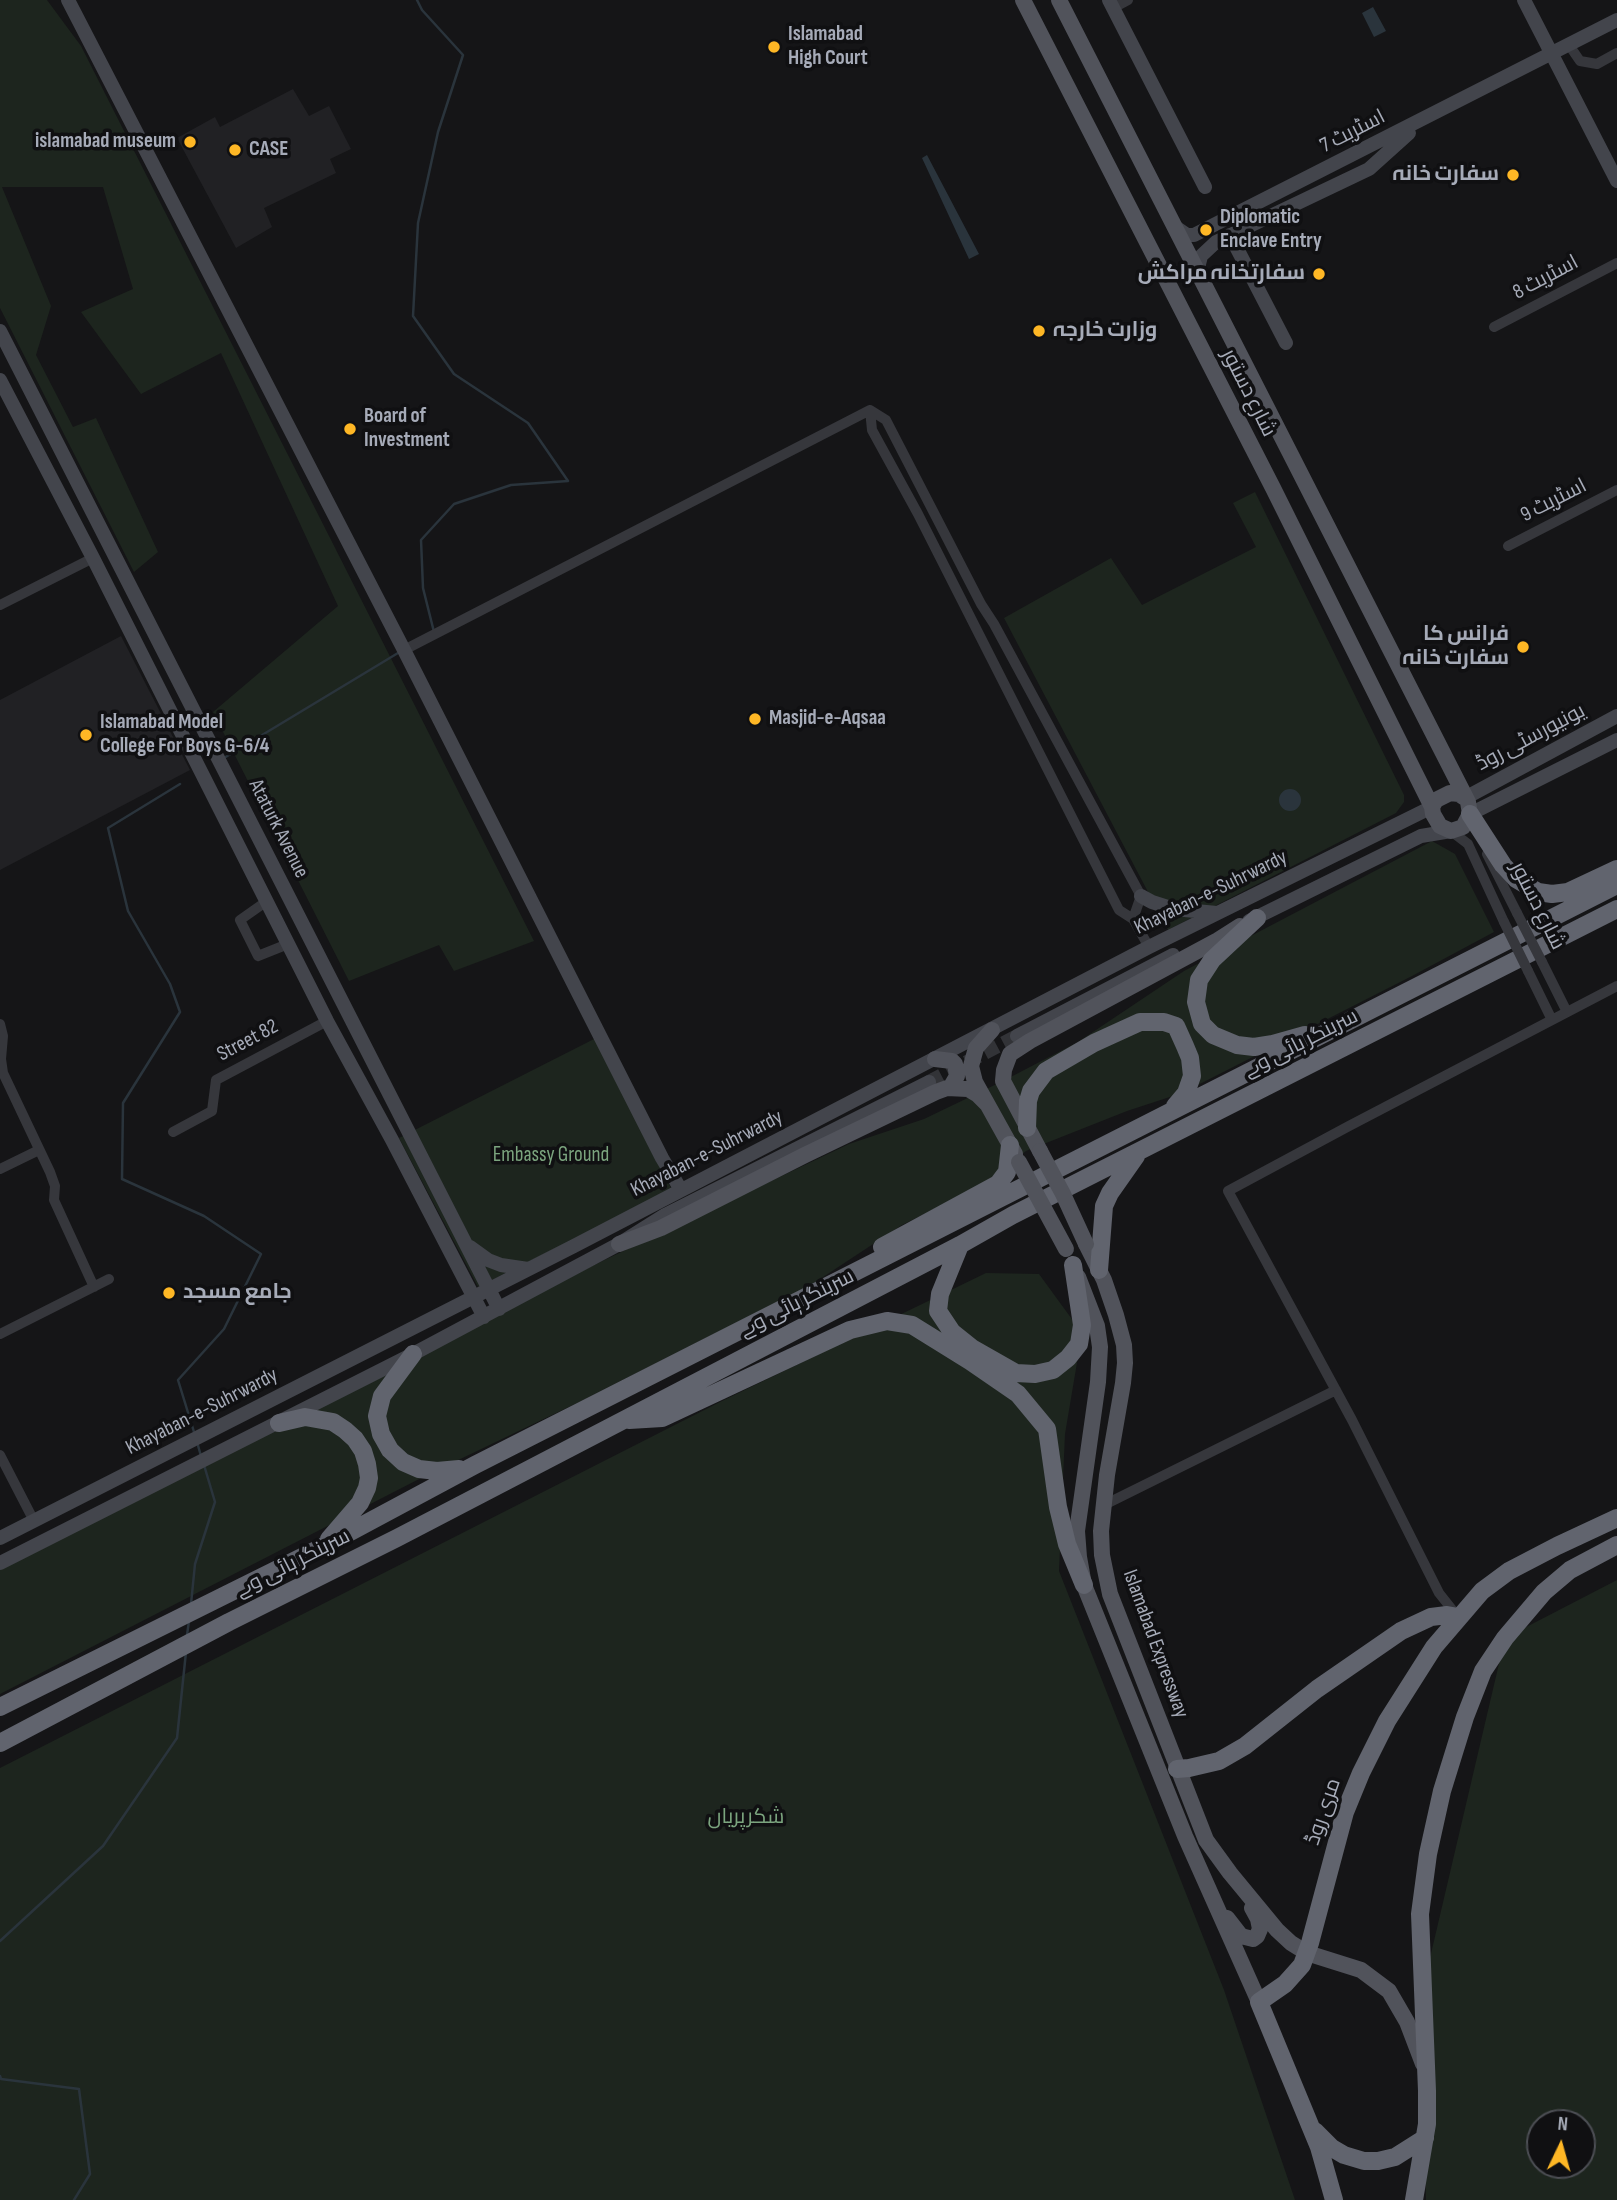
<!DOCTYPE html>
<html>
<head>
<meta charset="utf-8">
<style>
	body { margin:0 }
	#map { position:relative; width:1617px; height:2200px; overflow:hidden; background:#151517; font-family:"Sofia Sans Condensed",sans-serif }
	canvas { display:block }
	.north { position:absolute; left:1526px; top:2109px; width:70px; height:70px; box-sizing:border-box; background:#101012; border:2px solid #4c4e54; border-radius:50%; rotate:5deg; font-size:19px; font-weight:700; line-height:28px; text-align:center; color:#a6abb8 }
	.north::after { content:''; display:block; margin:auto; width:24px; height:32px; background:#feb725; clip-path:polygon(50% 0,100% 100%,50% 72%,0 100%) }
</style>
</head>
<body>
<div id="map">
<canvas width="1617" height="2200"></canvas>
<div class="north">N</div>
</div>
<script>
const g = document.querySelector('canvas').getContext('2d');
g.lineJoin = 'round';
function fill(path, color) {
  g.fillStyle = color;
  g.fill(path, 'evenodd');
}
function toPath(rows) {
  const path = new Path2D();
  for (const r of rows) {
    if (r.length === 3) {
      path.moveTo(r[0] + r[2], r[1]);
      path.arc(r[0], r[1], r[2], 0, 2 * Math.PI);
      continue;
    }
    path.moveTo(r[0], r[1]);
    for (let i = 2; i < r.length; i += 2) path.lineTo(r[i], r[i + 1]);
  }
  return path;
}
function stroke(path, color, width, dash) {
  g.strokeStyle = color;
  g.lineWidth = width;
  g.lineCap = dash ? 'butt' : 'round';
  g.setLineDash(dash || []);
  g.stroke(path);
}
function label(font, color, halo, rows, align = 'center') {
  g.font = font + ' "Sofia Sans Condensed",Cairo,sans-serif';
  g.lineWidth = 7;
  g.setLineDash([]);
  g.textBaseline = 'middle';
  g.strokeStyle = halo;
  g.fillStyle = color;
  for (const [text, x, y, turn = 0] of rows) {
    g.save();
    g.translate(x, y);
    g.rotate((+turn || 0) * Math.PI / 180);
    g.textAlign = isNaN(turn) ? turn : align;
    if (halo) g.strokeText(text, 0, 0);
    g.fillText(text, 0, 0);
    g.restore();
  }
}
fill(toPath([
	[293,89,309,116,329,106,351,149,330,159,336,173,264,208,272,227,236,248,177,138,215,117,220,127],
	[121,636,190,770,0,870,0,700]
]), '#212124');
fill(toPath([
	[0,0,47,0,81,46,534,941,454,971,439,945,349,981,213,712,338,606,221,353,141,394,81,312,133,289,103,187,2,187,51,306,36,355,73,427,96,418,158,552,134,572,0,308],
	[1255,492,1404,795,1404,802,1396,813,1168,930,1004,618,1111,558,1142,605,1256,547,1233,503],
	[1432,841,1455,854,1494,932,1412,976,1182,1093,1127,1111,1026,1151,989,1182,902,1225,811,1285,577,1403,425,1476,0,1694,0,1569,594,1265,849,1144,924,1119,1003,1081,1078,1042,1184,971],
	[596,1038,672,1190,478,1287,399,1138],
	[986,1273,1039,1274,1082,1333,1065,1434,1059,1571,1224,1990,1295,2200,0,2200,0,1768,720,1402],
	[1617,1580,1617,2200,1426,2200,1422,1992,1505,1638],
	[1540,2123,1582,2123,1582,2165,1540,2165]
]), '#1d251e');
fill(toPath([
	[1373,7,1386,31,1374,37,1362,13],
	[927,155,979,254,969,259,922,158],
	[1290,800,11]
]), '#2a343c');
stroke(toPath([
	[417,0,422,10,463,55,438,132,418,223,413,316,454,374,528,423,568,481,511,485,454,504,421,540,423,588,434,632],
	[224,758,398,653],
	[180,784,108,828,128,911,170,984,180,1012,123,1103,122,1179,204,1216,261,1254,224,1329,178,1380,194,1432],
	[197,1442,201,1456],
	[191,1604,195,1564,215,1502,204,1465],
	[187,1635,189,1621],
	[0,1941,103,1846,177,1738,186,1652],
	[0,2076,1,2079,79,2089,90,2174,74,2200]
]), '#2a343c', 2.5);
stroke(toPath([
	[929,1082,1017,1036]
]), '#323337', 14, [14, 7]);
stroke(toPath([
	[1113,8,1128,0],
	[1569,45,1580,61,1597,64,1617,53],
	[1494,327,1617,263],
	[870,410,872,430,918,514,1119,910,1133,919,1149,947],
	[870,410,886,420,981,604,994,624,1141,896,1133,919],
	[1508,546,1617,490],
	[0,605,93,558],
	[404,650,870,410],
	[1451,831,1468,844,1504,922],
	[1487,854,1517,913],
	[267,901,240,920,258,956,288,944],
	[1542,962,1567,1012],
	[1528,971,1552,1020],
	[0,1024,3,1036,1,1059,3,1073,50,1172,55,1186,54,1200,94,1287],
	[173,1132,212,1111,216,1080,327,1021],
	[0,1169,39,1150],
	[0,1334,109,1279],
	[0,1455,34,1521],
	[1104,1505,1336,1390],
	[1458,1617,1439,1593,1352,1420,1228,1191,1349,1126,1617,986]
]), '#36373c', 10);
stroke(toPath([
	[68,0,404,650,662,1158,681,1190],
	[1109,0,1205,187],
	[1524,0,1617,181],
	[1174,226,1187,235,1194,235,1617,20],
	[1230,235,1286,343],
	[1197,272,1201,256,1216,242,1369,169,1409,133],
	[0,331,499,1309],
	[0,380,93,558,327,1021,392,1140,484,1317],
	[1465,798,1617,716],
	[1470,814,1617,740],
	[1141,896,1152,902,1174,909,1217,913],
	[1249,921,1421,836,1451,831],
	[1017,1036,1173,955],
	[470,1247,488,1260,501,1265,528,1269],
	[0,1538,574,1246,1149,947,1432,807],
	[0,1563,413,1354,619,1244,665,1215,929,1082]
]), '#43454c', 14);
stroke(toPath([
	[1023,0,1273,488,1432,807],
	[1059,0,1468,802,1470,814,1463,827,1451,831,1440,826,1433,814,1432,807,1436,800,1450,793,1459,794,1465,798],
	[992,1030,976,1048,971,1066,975,1082,1015,1154],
	[935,1059,952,1061,955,1064,957,1076,950,1088],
	[1040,1151,1003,1081,1004,1070,1010,1054,1030,1041,1218,940,1240,926],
	[619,1244,661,1228,805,1155,936,1092,947,1088,968,1089,978,1095,987,1104],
	[1086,1244,1104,1280,1116,1315,1124,1345,1125,1363,1123,1383,1107,1475,1101,1531,1102,1555,1110,1594,1206,1840,1230,1873,1277,1930,1291,1943,1307,1953,1361,1970,1389,1991,1407,2022,1423,2064],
	[1078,1277,1097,1326,1100,1347,1098,1382,1077,1531,1079,1557,1084,1585,1185,1836,1259,2002],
	[1227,1918,1241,1936,1253,1939,1257,1936,1260,1929,1258,1919,1252,1908]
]), '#51535b', 16);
stroke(toPath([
	[1470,814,1503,865,1516,879,1538,892,1552,894,1568,892,1617,869],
	[1257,918,1212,960,1199,980,1196,1002,1202,1024,1213,1035,1237,1045,1254,1047,1273,1044,1305,1035],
	[1027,1128,1028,1101,1031,1091,1046,1071,1094,1043,1140,1022,1164,1022,1176,1026,1185,1046,1190,1058,1192,1076,1186,1093,1175,1106],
	[960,1245,940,1294,938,1311,952,1332,972,1348,1016,1373,1035,1374,1053,1370,1068,1358,1079,1344,1082,1325,1073,1265],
	[882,1247,998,1184,1007,1172,1010,1145],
	[1099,1270,1104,1206,1110,1193,1136,1156],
	[413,1354,382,1396,377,1416,381,1434,390,1450,403,1462,419,1469,437,1471,459,1469],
	[629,1420,662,1418,850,1330,887,1321,912,1325,970,1361,1018,1394,1047,1429,1058,1507,1067,1544,1084,1585],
	[279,1423,305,1417,333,1422,345,1430,355,1439,363,1451,367,1464,369,1478,367,1488,360,1503,329,1539],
	[0,1707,322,1547,475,1465,1617,885],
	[0,1743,229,1622,397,1538,960,1245,1013,1215,1617,909],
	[1177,1769,1189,1768,1219,1761,1245,1746,1317,1689,1401,1631,1431,1617,1447,1615,1458,1617],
	[1315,2131,1332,2148,1344,2155,1364,2161,1378,2161,1395,2157,1425,2138],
	[1334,2200,1319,2147,1259,2002,1285,1984,1302,1965,1310,1943,1345,1812,1361,1773,1387,1721,1434,1647,1482,1591,1509,1571,1557,1546,1617,1518],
	[1414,2200,1427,2124,1427,2091,1420,1914,1428,1854,1442,1791,1465,1717,1483,1671,1505,1638,1544,1592,1570,1570,1617,1545]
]), '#61646e', 18);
stroke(toPath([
	[1517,913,1542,962],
	[1504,922,1528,971]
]), '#36373c', 10);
stroke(toPath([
	[1040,1151,1063,1194,1086,1244],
	[1019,1162,1066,1249]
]), '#51535b', 16);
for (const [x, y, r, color] of [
	[774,47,7,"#feb725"],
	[190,142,7,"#feb725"],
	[235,150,7,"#feb725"],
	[1513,175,7,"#feb725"],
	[1206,230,7,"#feb725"],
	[1319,274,7,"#feb725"],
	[1039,331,7,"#feb725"],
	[350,429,7,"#feb725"],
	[1523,647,7,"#feb725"],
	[755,719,7,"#feb725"],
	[86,735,7,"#feb725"],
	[169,1293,7,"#feb725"]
]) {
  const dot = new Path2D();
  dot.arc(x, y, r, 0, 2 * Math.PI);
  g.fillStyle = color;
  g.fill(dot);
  stroke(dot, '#101012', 2.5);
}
label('bold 21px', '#a6abb8', '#101012', [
	["Islamabad",788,35],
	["High Court",788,59],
	["islamabad museum",176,142,"right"],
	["CASE",249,150],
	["سفارت خانہ",1499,175,"right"],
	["Diplomatic",1220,218],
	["Enclave Entry",1220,242],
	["سفارتخانہ مراکش",1305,274,"right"],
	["وزارت خارجہ",1053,331],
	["Board of",364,417],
	["Investment",364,441],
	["فرانس کا",1509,635,"right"],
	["سفارت خانہ",1509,659,"right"],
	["Masjid-e-Aqsaa",769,719],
	["Islamabad Model",100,723],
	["College For Boys G-6/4",100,747],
	["جامع مسجد",183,1293]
], 'left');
label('21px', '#a6abb8', '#101012', [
	["اسٹریٹ 7",1353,132,-27],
	["اسٹریٹ 8",1546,278,-28],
	["شارع دستور",1248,393,63],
	["اسٹریٹ 9",1554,501,-27],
	["یونیورسٹی روڈ",1531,738,-28],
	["Ataturk Avenue",278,829,63],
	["Khayaban-e-Suhrwardy",1211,893,-26],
	["شارع دستور",1537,906,63],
	["Street 82",248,1041,-28],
	["سرینگر ہائی وے",1301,1044,-27],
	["Khayaban-e-Suhrwardy",707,1154,-27],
	["سرینگر ہائی وے",797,1304,-27],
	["Khayaban-e-Suhrwardy",202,1412,-27],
	["سرینگر ہائی وے",293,1564,-27],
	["Islamabad Expressway",1155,1644,70],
	["مری روڈ",1324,1812,-71]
]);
label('21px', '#7ba47e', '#101012', [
	["Embassy Ground",551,1156],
	["شکرپریاں",746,1818]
]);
</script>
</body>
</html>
